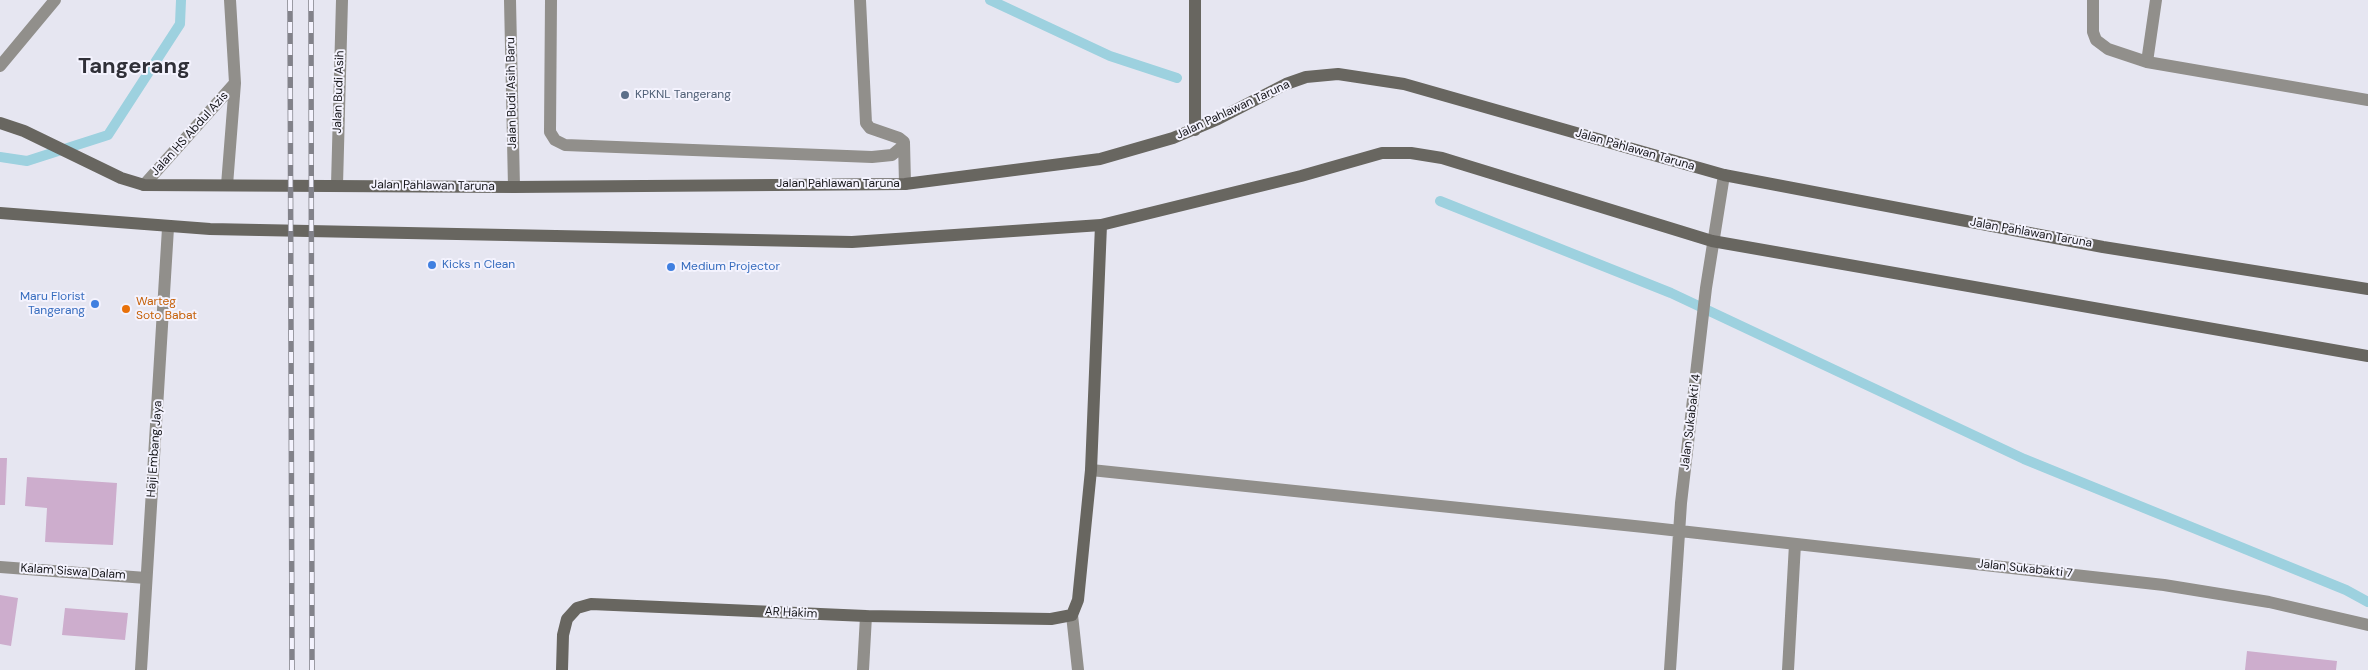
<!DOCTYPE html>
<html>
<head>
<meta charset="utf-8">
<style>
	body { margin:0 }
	canvas { display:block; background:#e6e6f1 }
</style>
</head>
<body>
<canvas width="2368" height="670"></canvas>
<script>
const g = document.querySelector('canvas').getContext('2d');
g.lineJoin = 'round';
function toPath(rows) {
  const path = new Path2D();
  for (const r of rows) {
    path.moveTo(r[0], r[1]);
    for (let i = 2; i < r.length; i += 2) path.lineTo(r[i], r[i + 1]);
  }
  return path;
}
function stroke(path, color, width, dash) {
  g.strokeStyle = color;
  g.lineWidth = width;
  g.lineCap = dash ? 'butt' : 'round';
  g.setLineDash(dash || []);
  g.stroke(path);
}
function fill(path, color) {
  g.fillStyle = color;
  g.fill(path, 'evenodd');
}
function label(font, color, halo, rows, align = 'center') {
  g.font = font + ' "DM Sans",sans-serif';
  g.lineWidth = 4;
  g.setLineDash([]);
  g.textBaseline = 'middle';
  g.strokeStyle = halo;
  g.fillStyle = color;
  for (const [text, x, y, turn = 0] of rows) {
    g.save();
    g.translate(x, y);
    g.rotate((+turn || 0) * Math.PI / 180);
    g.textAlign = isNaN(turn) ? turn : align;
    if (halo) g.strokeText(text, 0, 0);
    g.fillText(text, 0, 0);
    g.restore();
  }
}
stroke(toPath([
	[990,0,1110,56,1177,78],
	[0,157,27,161,108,135,180,24,181,0],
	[1440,201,1671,293,2024,459,2346,590,2368,602]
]), '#9dd1df', 10);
fill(toPath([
	[0,458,7,458,5,505,0,505],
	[27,477,117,483,113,545,45,542,47,508,25,506],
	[0,595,18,598,11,646,0,644],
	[65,608,128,613,125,640,62,635],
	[2247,651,2337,661,2336,670,2245,670]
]), '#cdadcd');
stroke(toPath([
	[551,0,550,132,555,140,565,145,872,157,892,155,904,145],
	[860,0,866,123,870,128,899,138,904,142,905,184],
	[0,66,55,0],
	[141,670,168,228]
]), '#918f8b', 12);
stroke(toPath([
	[510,0,514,187],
	[2093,0,2093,32,2096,40,2108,49,2147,62,2368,100],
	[2147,62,2156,0],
	[144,185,235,83],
	[227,185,235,83,230,0],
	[337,185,342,0],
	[1091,470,1644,527,2164,585,2269,602,2368,625],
	[0,567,146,578],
	[1072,615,1078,670],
	[863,670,866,616],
	[1670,670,1681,503,1706,288,1724,175],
	[1788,670,1795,544]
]), '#918f8b', 12);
stroke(toPath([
	[0,123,24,131,121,178,144,185,514,187,905,184,1100,159,1173,138,1218,119,1286,84,1306,77,1338,74,1404,84,1724,175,2103,247,2368,289],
	[1195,130,1195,0],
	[0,213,210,229,852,242,1101,225,1301,176,1382,153,1411,153,1442,158,1712,241,2368,356],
	[562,670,563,635,567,619,577,608,591,604,866,616,1051,619,1072,615,1078,600,1091,470,1101,225]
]), '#686660', 12);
const rail = toPath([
	[290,0,292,670],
	[311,0,312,670]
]);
stroke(rail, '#82828a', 5.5);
stroke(rail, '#f4f3fe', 4, [11]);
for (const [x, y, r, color] of [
	[625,95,5,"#5c6f8a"],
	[432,265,5,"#3f7fe0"],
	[671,267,5,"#3f7fe0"],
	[95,304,5,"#3f7fe0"],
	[126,309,5,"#e8710a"]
]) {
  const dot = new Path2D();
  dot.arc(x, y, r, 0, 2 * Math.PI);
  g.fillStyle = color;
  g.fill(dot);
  stroke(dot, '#f4f3fe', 2);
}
label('12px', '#151519', '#f4f3fe', [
	["Jalan Budi Asih",339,92,-88],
	["Jalan Budi Asih Baru",512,93,-91],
	["Jalan Pahlawan Taruna",1233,110,-25],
	["Jalan HS Abdul Azis",190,134,-48],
	["Jalan Pahlawan Taruna",1635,150,16],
	["Jalan Pahlawan Taruna",838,184],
	["Jalan Pahlawan Taruna",433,186,1],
	["Jalan Pahlawan Taruna",2031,233,10],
	["Jalan Sukabakti 4",1691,422,-83],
	["Haji Embang Jaya",155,449,-86],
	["Jalan Sukabakti 7",2025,569,6],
	["Kalam Siswa Dalam",73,572,4],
	["AR Hakim",791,613,3]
]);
label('12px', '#4e5e75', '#f4f3fe', [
	["KPKNL Tangerang",635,95]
], 'left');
label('12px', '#366cbe', '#f4f3fe', [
	["Kicks n Clean",442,265],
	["Medium Projector",681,267],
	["Maru Florist",85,297,"right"],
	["Tangerang",85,311,"right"]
], 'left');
label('12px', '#c56008', '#f4f3fe', [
	["Warteg",136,302],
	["Soto Babat",136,316]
], 'left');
label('bold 22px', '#303038', '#f4f3fe', [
	["Tangerang",134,67]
]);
</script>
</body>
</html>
